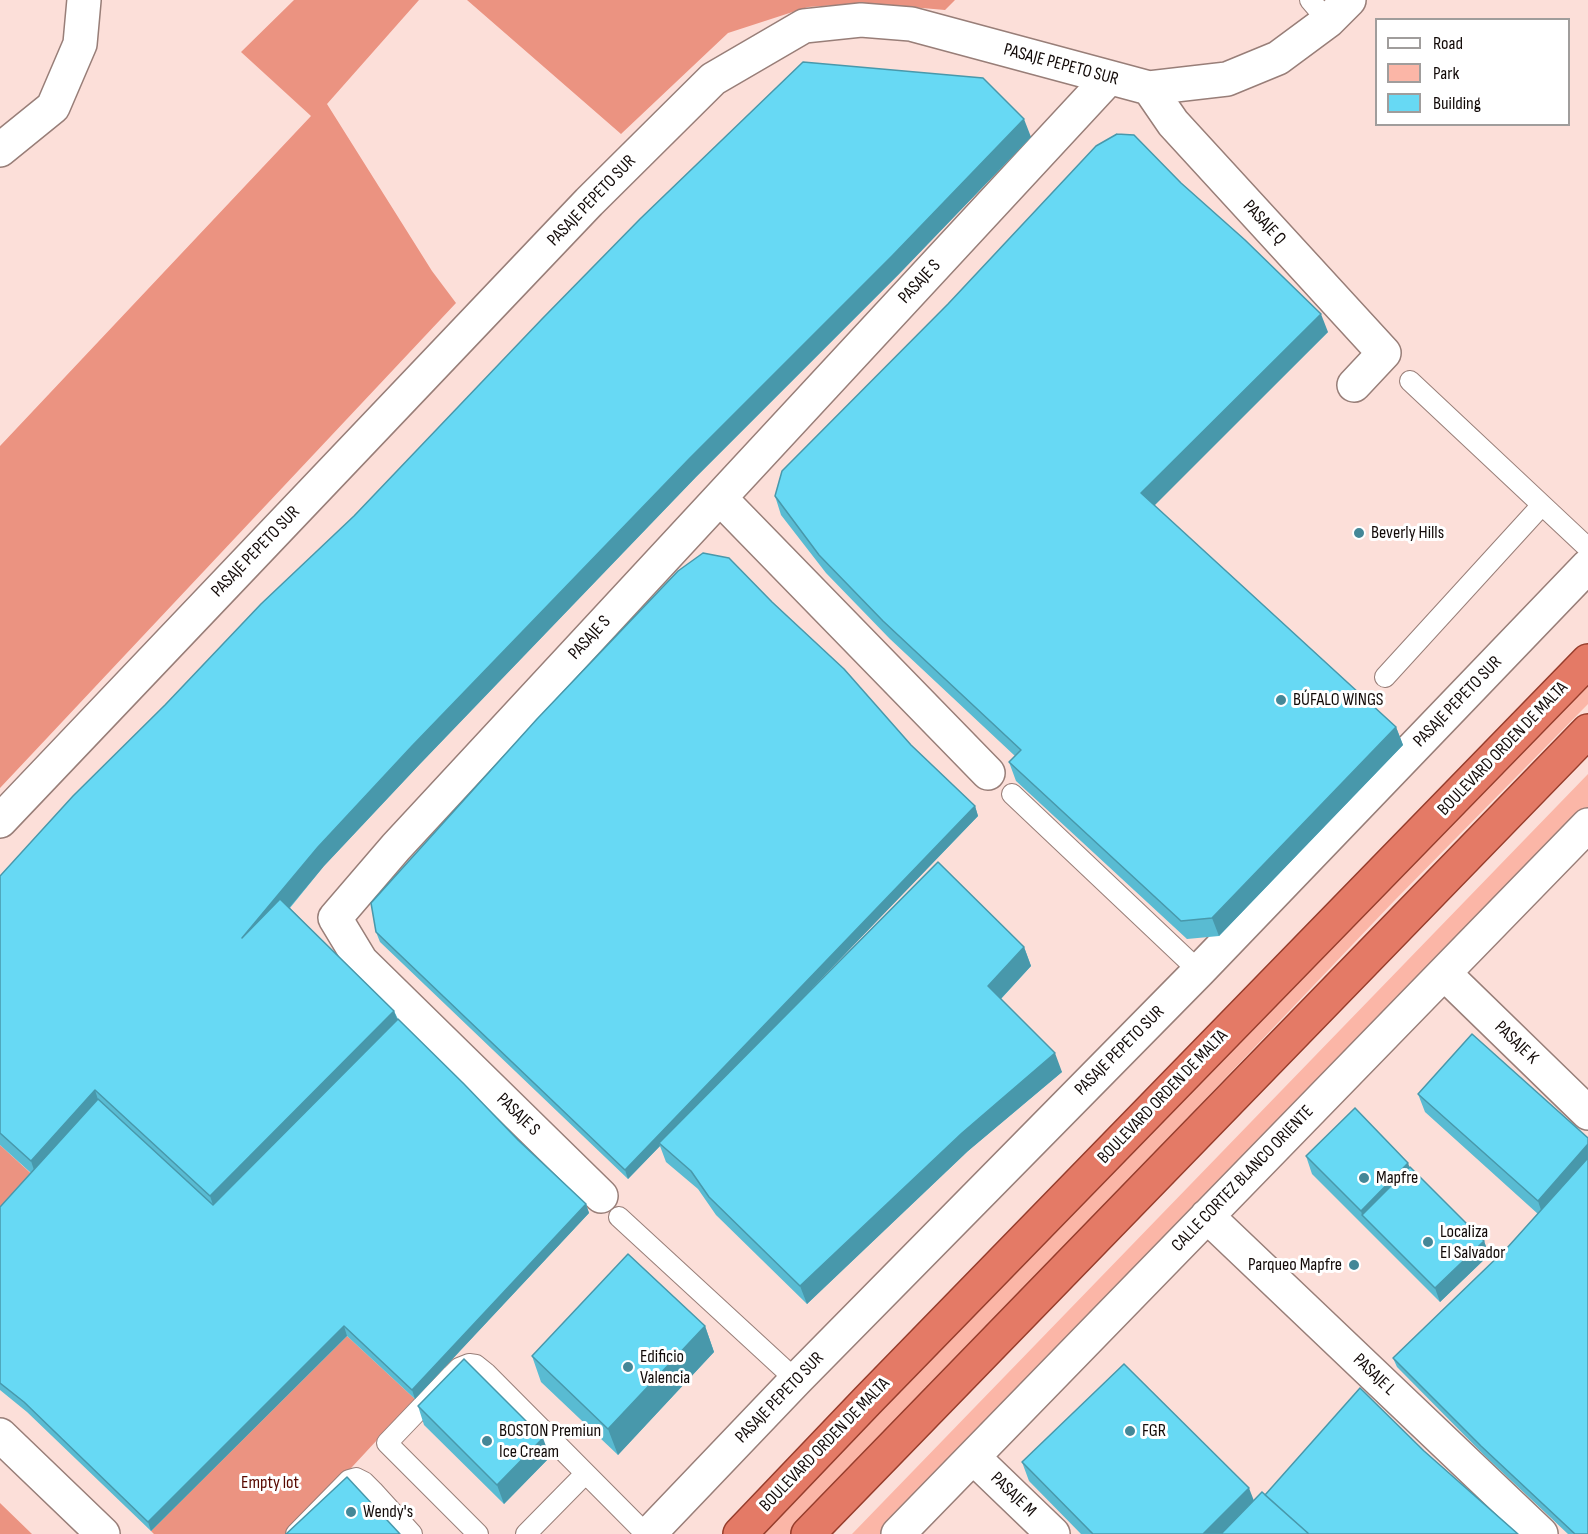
<!DOCTYPE html>
<html>
<head>
<meta charset="utf-8">
<style>
	body { margin:0 }
	#map { position:relative; width:1588px; height:1534px; overflow:hidden; background:#fcdfd9; font-family:"Sofia Sans Condensed",sans-serif }
	canvas { display:block }
	.legend { position:absolute; left:1375px; top:18px; width:195px; height:108px; box-sizing:border-box; background:#fff; border:2px solid #a09d9c; margin:0; padding:8px 10px; list-style:none; font-size:18px; color:#120a08 }
	.legend li { display:flex; align-items:center; gap:12px; height:30px }
	.legend b { width:30px; border:2px solid #a09d9c }
</style>
</head>
<body>
<div id="map">
<canvas width="1588" height="1534"></canvas>
<ul class="legend">
<li><b style="height:8px;background:#fff"></b>Road</li>
<li><b style="height:16px;background:#fbb6a7"></b>Park</li>
<li><b style="height:16px;background:#67d9f4"></b>Building</li>
</ul>
</div>
<script>
const g = document.querySelector('canvas').getContext('2d');
g.lineJoin = 'round';
function fill(path, color) {
  g.fillStyle = color;
  g.fill(path, 'evenodd');
}
function toPath(rows) {
  const path = new Path2D();
  for (const r of rows) {
    path.moveTo(r[0], r[1]);
    for (let i = 2; i < r.length; i += 2) path.lineTo(r[i], r[i + 1]);
  }
  return path;
}
function stroke(path, color, width, dash) {
  g.strokeStyle = color;
  g.lineWidth = width;
  g.lineCap = dash ? 'butt' : 'round';
  g.setLineDash(dash || []);
  g.stroke(path);
}
function label(font, color, halo, rows, align = 'center') {
  g.font = font + ' "Sofia Sans Condensed",sans-serif';
  g.lineWidth = 6;
  g.setLineDash([]);
  g.textBaseline = 'middle';
  g.strokeStyle = halo;
  g.fillStyle = color;
  for (const [text, x, y, turn = 0] of rows) {
    g.save();
    g.translate(x, y);
    g.rotate((+turn || 0) * Math.PI / 180);
    g.textAlign = isNaN(turn) ? turn : align;
    if (halo) g.strokeText(text, 0, 0);
    g.fillText(text, 0, 0);
    g.restore();
  }
}
fill(toPath([
	[1588,684,1588,704,1394,901,791,1534,760,1534],
	[1588,774,1588,815,892,1534,852,1534]
]), '#fbb6a7');
fill(toPath([
	[294,0,419,0,327,104,432,271,456,303,0,788,0,446,311,116,241,52],
	[467,0,955,0,945,10,865,3,808,7,728,33,621,134],
	[0,1145,37,1179,0,1220],
	[347,1336,415,1399,290,1534,154,1534,151,1531],
	[0,1503,32,1534,0,1534]
]), '#eb9381');
const service = toPath([
	[1310,0,1328,21],
	[1410,381,1588,548],
	[1385,677,1542,505],
	[1012,794,1199,971],
	[619,1217,796,1380],
	[296,1534,349,1480,356,1478,364,1482,373,1491,412,1534],
	[478,1534,387,1443,452,1375,459,1368,469,1364,476,1365,486,1373,646,1534],
	[526,1534,585,1474]
]);
const minor = toPath([
	[1149,88,1173,123,1384,353,1354,385],
	[0,150,53,107,80,44,84,0],
	[720,498,988,773],
	[0,821,589,202,713,79,804,26,861,20,911,24,1149,88,1227,79,1278,58,1328,21,1349,0],
	[1444,973,1588,1113],
	[601,1196,361,961,335,918,396,847,1109,78],
	[1207,1216,1541,1534],
	[0,1435,103,1534],
	[973,1457,1053,1534],
	[649,1534,796,1380,1199,971,1588,566],
	[898,1534,1588,825]
]);
const trunk = toPath([
	[740,1534,868,1400,1588,661],
	[808,1534,1588,731]
]);
stroke(service, '#987e78', 22);
stroke(minor, '#987e78', 36);
stroke(trunk, '#963d2c', 36);
stroke(service, '#fff', 20);
stroke(minor, '#fff', 33);
stroke(trunk, '#e47a66', 33);
fill(toPath([
	[1031,137,899,274,696,477,419,765,324,866,290,908,394,1011,398,1019,518,1140,586,1204,589,1213,415,1399,347,1336,151,1531,27,1412,0,1390,0,1207,31,1173,0,1145,0,876,165,705,354,516],
	[948,304,1328,332,1154,505,1396,727,1403,745,1219,936,1187,939,1016,781,1009,762,1015,756,890,639,826,573,781,515,775,496],
	[911,745,975,806,978,816,796,1005,1024,947,1031,966,1001,999,1062,1072,968,1151,807,1304,716,1215,698,1189,666,1162,660,1146,628,1179,380,942,376,932],
	[1418,1094,1588,1138,1588,1534,1568,1534,1484,1455,1397,1367,1393,1358,1507,1248,1538,1214,1425,1112],
	[1306,1156,1484,1241,1489,1255,1440,1302,1312,1174],
	[705,1326,714,1352,618,1455,541,1382,532,1356],
	[418,1406,550,1457,504,1504,424,1425],
	[1424,1451,1518,1534,1081,1534,1029,1481,1022,1462,1254,1501,1265,1495]
]), '#59bbd2');
fill(toPath([
	[1024,119,1031,137,899,274,696,477,419,765,324,866,249,956,242,938,318,847,412,746,689,459],
	[1321,314,1328,332,1148,512,1141,493],
	[1396,727,1403,745,1219,936,1212,918],
	[975,806,978,816,661,1145,659,1143,660,1146,628,1179,625,1170],
	[1024,947,1031,966,995,1005,988,986],
	[394,1011,401,1029,216,1214,210,1196],
	[1055,1053,1062,1072,968,1151,807,1304,800,1286,962,1133],
	[95,1090,101,1109,37,1179,31,1161],
	[1588,1144,1588,1171,1544,1219,1538,1201],
	[1408,1163,1415,1181,1362,1215,1361,1211],
	[586,1204,589,1213,415,1399,412,1390],
	[1484,1241,1489,1255,1440,1302,1435,1288],
	[344,1326,347,1336,151,1531,148,1522],
	[705,1326,714,1352,618,1455,608,1429],
	[543,1438,550,1457,504,1504,497,1485],
	[1249,1488,1256,1506,1228,1534,1203,1534]
]), '#4898ab');
const building = toPath([
	[803,62,983,78,1024,119,892,256,689,459,412,746,318,847,242,938,280,899,394,1011,210,1196,95,1090,31,1161,0,1133,0,876,73,796,165,705,261,604,354,516,542,319,640,219,803,62],
	[1117,134,1134,135,1181,183,1245,240,1321,314,1141,493,1396,727,1212,918,1181,921,1009,762,1021,750,883,621,819,555,775,496,782,471,948,304,1096,146,1117,134],
	[703,553,729,558,772,602,844,669,911,745,975,806,625,1170,376,932,371,903,537,719,678,571,703,553],
	[938,862,1024,947,988,986,1055,1053,962,1133,800,1286,709,1197,691,1171,659,1143,938,862],
	[398,1019,464,1084,518,1140,586,1204,412,1390,344,1326,148,1522,24,1402,0,1383,0,1207,98,1099,213,1205,398,1019],
	[1472,1034,1588,1138,1588,1144,1538,1201,1418,1094,1472,1034],
	[1355,1108,1408,1163,1361,1211,1306,1156,1355,1108],
	[1588,1158,1588,1534,1575,1534,1481,1446,1393,1358,1507,1248,1588,1158],
	[1410,1167,1484,1241,1435,1288,1362,1215,1410,1167],
	[628,1254,705,1326,608,1429,532,1356,628,1254],
	[464,1359,543,1438,497,1485,418,1406,464,1359],
	[1124,1364,1249,1488,1203,1534,1093,1534,1022,1462,1124,1364],
	[1360,1388,1424,1451,1518,1534,1309,1534,1265,1495,1360,1388],
	[347,1477,400,1534,286,1534,347,1477],
	[1262,1492,1309,1534,1221,1534,1262,1492]
]);
fill(building, '#67d9f4');
stroke(building, '#4898ab', 1.5);
for (const [x, y, r, color] of [
	[1359,533,6,"#448797"],
	[1281,700,6,"#448797"],
	[1364,1178,6,"#448797"],
	[1428,1242,6,"#448797"],
	[1354,1265,6,"#448797"],
	[628,1367,6,"#448797"],
	[1130,1431,6,"#448797"],
	[487,1441,6,"#448797"],
	[351,1512,6,"#448797"]
]) {
  const dot = new Path2D();
  dot.arc(x, y, r, 0, 2 * Math.PI);
  g.fillStyle = color;
  g.fill(dot);
  stroke(dot, '#fff', 2);
}
label('18px', '#120a08', '#fff', [
	["PASAJE PEPETO SUR",1061,65,15],
	["PASAJE PEPETO SUR",592,201,-46],
	["PASAJE Q",1264,223,47],
	["PASAJE S",920,282,-47],
	["PASAJE PEPETO SUR",256,552,-46],
	["PASAJE S",590,638,-47],
	["PASAJE PEPETO SUR",1458,702,-46],
	["BOULEVARD ORDEN DE MALTA",1503,749,-46],
	["PASAJE K",1516,1043,44],
	["PASAJE PEPETO SUR",1120,1051,-45],
	["BOULEVARD ORDEN DE MALTA",1163,1097,-46],
	["PASAJE S",518,1115,44],
	["CALLE CORTEZ BLANCO ORIENTE",1243,1179,-46],
	["PASAJE L",1374,1375,44],
	["PASAJE PEPETO SUR",780,1398,-46],
	["BOULEVARD ORDEN DE MALTA",825,1445,-46],
	["PASAJE M",1013,1495,44]
]);
label('18px', '#120a08', '#fff', [
	["Beverly Hills",1371,533],
	["BÚFALO WINGS",1293,700],
	["Mapfre",1376,1178],
	["Localiza",1440,1232],
	["El Salvador",1440,1253],
	["Parqueo Mapfre",1342,1265,"right"],
	["Edificio",640,1357],
	["Valencia",640,1378],
	["BOSTON Premiun",499,1431],
	["Ice Cream",499,1452],
	["FGR",1142,1431],
	["Wendy's",363,1512]
], 'left');
label('18px', '#580900', '#fff', [
	["Empty lot",270,1483]
]);
</script>
</body>
</html>
